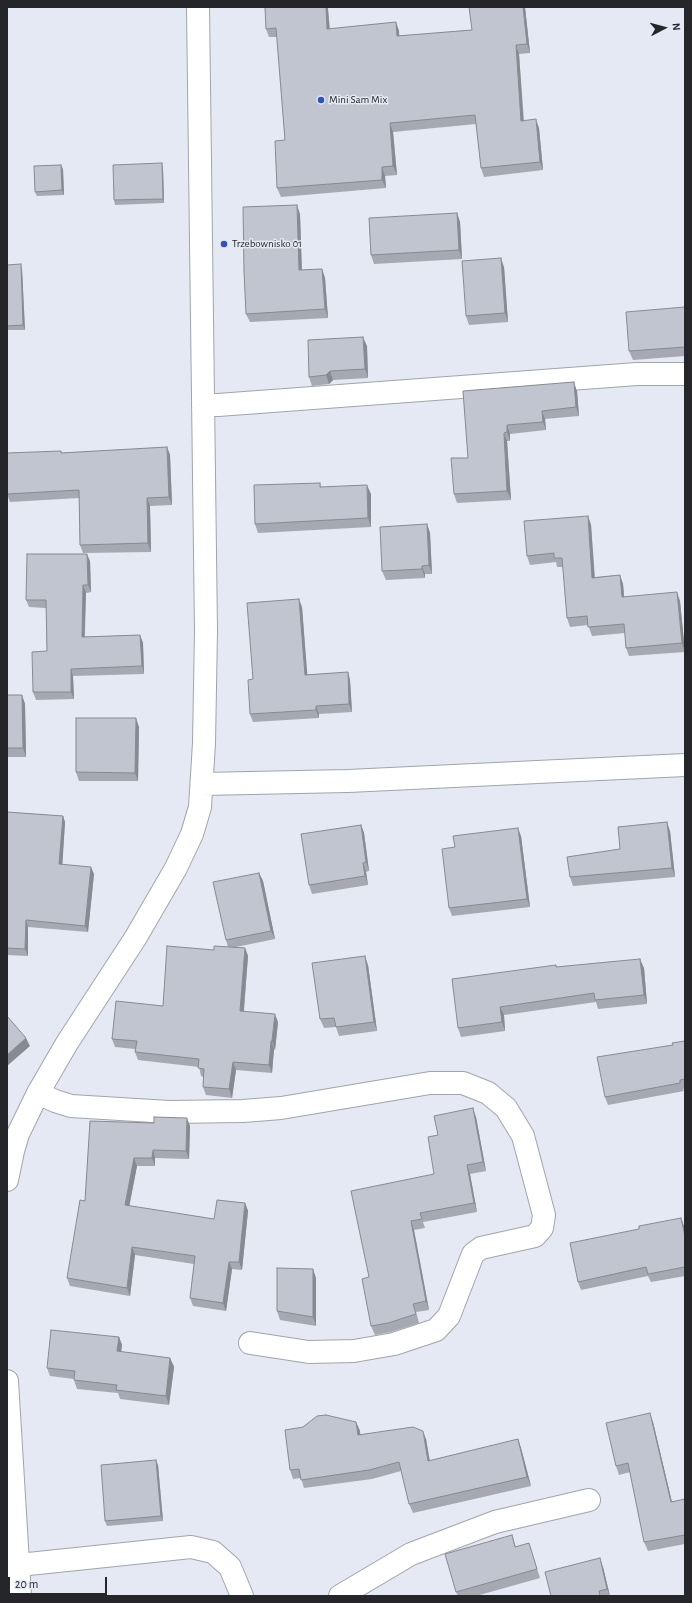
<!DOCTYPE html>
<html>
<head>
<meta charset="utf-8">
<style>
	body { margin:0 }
	#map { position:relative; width:692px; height:1603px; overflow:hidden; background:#e4e9f3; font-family:"Alegreya Sans",sans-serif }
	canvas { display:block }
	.frame { position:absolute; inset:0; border:8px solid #25262a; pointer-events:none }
	.north { position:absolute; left:644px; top:8px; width:40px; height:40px; -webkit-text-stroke:3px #e4e9f3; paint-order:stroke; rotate:84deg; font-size:11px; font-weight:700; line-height:16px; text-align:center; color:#25262a }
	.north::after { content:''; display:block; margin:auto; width:14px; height:18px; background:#25262a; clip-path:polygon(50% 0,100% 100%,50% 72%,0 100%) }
	.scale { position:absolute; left:8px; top:1577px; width:99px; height:18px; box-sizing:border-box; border:2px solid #25262a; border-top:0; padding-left:5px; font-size:12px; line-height:14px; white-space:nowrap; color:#25262a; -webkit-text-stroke:3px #e4e9f3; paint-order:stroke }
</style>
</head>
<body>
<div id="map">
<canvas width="692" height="1603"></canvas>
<div class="frame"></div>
<div class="north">N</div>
<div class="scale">20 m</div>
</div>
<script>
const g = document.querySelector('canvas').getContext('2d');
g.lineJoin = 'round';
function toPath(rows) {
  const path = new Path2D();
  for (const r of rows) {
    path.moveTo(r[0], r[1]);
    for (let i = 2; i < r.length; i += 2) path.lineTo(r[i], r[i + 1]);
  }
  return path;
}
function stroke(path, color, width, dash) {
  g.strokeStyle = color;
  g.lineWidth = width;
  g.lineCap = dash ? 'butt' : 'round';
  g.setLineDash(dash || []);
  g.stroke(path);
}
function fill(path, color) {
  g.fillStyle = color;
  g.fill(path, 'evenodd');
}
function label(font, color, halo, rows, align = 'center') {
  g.font = font + ' "Alegreya Sans",sans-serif';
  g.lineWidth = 3;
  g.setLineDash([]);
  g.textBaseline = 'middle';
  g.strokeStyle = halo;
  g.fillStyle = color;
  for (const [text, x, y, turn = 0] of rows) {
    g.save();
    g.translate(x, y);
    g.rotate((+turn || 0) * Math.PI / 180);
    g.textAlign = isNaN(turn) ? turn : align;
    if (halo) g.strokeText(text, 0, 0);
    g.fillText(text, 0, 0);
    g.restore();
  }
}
const minor = toPath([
	[203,405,218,405,637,374,685,374],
	[202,784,348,781,685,765],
	[38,1093,55,1101,71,1106,169,1112,243,1111,281,1108,430,1083,463,1083,488,1093,506,1108,523,1136,544,1215,542,1228,535,1236,481,1248,473,1254,449,1316,436,1330,394,1344,354,1351,309,1352,250,1343],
	[7,1180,13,1151,18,1134,38,1093,67,1043,136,937,176,868,192,834,200,807,204,743,206,631,198,7],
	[7,1381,20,1596],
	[19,1565,191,1547,213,1552,230,1567,242,1596],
	[340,1596,411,1554,495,1522,589,1500]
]);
stroke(minor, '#a0a4ae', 24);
stroke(minor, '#fff', 22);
fill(toPath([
	[265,7,328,7,328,9,330,29,396,22,399,31,399,36,472,30,525,7,530,53,519,54,524,121,539,128,543,170,484,177,481,168,476,124,393,132,397,175,385,176,386,188,281,197,277,188,285,140,277,37,269,37,266,29],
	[163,168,164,203,115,205,114,200],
	[63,169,64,195,37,196,35,192],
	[457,213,460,222,462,259,374,264,371,255],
	[300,214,302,270,322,269,325,278,328,318,250,322,246,314],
	[7,265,22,269,25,330,7,330],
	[504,267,508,322,469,325,466,316],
	[685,307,685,356,633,360,629,351],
	[367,346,368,378,333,380,329,384,312,386,309,377],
	[463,391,577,391,579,416,545,419,546,430,510,434,510,441,507,441,511,500,457,503,454,494,468,458],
	[167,447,170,455,172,505,150,506,151,552,83,553,80,545,79,498,10,502,7,494,61,451,62,453],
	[320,483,321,487,371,494,371,527,258,533,255,524],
	[588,516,591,525,595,577,620,575,623,584,624,597,680,601,685,652,629,656,626,648,625,633,592,636,588,625,570,627,567,618,563,567,557,567,556,562,530,565,527,556],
	[427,524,430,533,432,574,425,574,425,578,386,580,382,571],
	[90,561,91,592,86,593,85,637,140,635,143,643,144,674,73,676,74,699,36,700,33,692,47,651,46,608,29,607,26,600],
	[302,607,307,675,348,672,350,680,352,712,319,714,319,718,253,722,250,714,253,679],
	[7,695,22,695,25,704,26,757,7,757],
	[139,727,138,781,79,781,76,772],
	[7,812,63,816,65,822,62,864,94,874,88,932,28,927,28,956,7,955],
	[361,825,364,833,369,871,366,872,368,885,312,894,309,885],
	[670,831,675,877,573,886,570,877,620,849],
	[521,836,530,907,452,916,449,908,455,847],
	[259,873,263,881,275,939,236,947,245,948,248,956,244,1011,278,1022,275,1050,274,1049,272,1073,236,1070,232,1098,206,1095,203,1087,203,1077,201,1076,199,1067,138,1060,135,1052,135,1049,115,1047,112,1039,163,1006,214,950,228,947,226,940],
	[368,965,377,1031,339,1036,336,1027,324,1028,320,1019],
	[556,965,557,967,644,968,647,1004,598,1009,596,1002,504,1015,505,1031,461,1037,458,1028],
	[685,1041,685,1088,683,1089,684,1091,608,1105,605,1097,673,1045],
	[476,1117,486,1171,470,1174,477,1212,423,1222,425,1228,414,1230,429,1310,416,1312,419,1323,391,1332,375,1335,371,1326,369,1277,434,1174,438,1135],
	[90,1121,190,1126,189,1159,155,1158,155,1166,137,1166,129,1206,214,1219,245,1203,248,1211,242,1270,232,1269,226,1311,193,1306,190,1298,194,1264,135,1255,130,1296,70,1286,67,1278,85,1201],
	[681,1218,685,1229,685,1276,651,1282,648,1276,581,1290,578,1282,639,1229],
	[316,1278,316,1326,280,1320,277,1311],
	[119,1337,122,1345,121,1352,170,1358,174,1367,169,1405,120,1399,118,1393,77,1389,74,1380,74,1379,50,1376,47,1368],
	[356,1422,360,1431,360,1435,426,1439,430,1461,518,1439,521,1448,531,1486,413,1513,409,1504,401,1471,372,1479,304,1488,301,1478,293,1479,290,1470],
	[653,1422,672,1502,685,1499,685,1544,648,1551,644,1542,630,1472,619,1475,616,1466],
	[158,1465,163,1521,107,1526,105,1521],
	[512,1535,516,1547,529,1543,532,1552,540,1578,476,1596,458,1596,456,1592],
	[603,1567,610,1596,551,1596]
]), '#a6a9b2');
fill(toPath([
	[326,7,328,7,328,9,330,37,327,29],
	[523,7,525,7,530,53,527,44],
	[396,22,399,31,400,44,397,36],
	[516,45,519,54,524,130,521,121],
	[536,119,539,128,543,170,540,162],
	[390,123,393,132,397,175,393,166],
	[162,163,163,168,164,203,163,199],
	[61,165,63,169,64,195,62,190],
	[382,167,385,176,386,188,382,180],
	[297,205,300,214,302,279,299,270],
	[457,213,460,222,462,259,459,250],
	[501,258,504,267,508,322,505,313],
	[21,264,22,269,25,330,23,325],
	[322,269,325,278,328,318,325,309],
	[363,337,367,346,368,378,365,369],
	[330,371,333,380,329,384,326,375],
	[574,382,577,391,579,416,576,407],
	[542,411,545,419,546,430,543,422],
	[507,425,510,434,510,441,507,432],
	[504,433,507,441,511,500,507,491],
	[167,447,170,455,172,505,169,497],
	[367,485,371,494,371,527,368,518],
	[147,498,150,506,151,552,148,543],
	[588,516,591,525,595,586,592,578],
	[427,524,430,533,432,574,429,565],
	[87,554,90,561,91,592,88,585],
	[422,566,425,574,425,578,422,569],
	[620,575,623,584,625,606,622,597],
	[83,585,86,593,84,645,82,637],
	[677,592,680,601,685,652,682,643],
	[299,599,302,607,308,683,305,675],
	[140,635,143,643,144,674,142,666],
	[71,669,73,676,74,699,71,692],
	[348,672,350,680,352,712,349,704],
	[22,695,25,704,26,757,23,748],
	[316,706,319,714,319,718,316,710],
	[136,718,139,727,138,781,135,773],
	[63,816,65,822,62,871,59,864],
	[667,822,670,831,675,877,672,868],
	[361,825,364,833,369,871,366,862],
	[518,828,521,836,530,907,527,899],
	[363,863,366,872,368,885,365,876],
	[91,867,94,874,88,932,85,926],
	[259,873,263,881,275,939,271,931],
	[26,920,28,927,28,956,25,949],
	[245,948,248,956,243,1019,240,1011],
	[365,956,368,965,377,1031,374,1022],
	[640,959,644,968,647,1004,644,995],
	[500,1007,504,1015,505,1031,502,1022],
	[275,1014,278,1022,275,1050,272,1041],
	[26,1038,30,1046,7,1066,7,1055],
	[271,1041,274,1049,272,1073,269,1065],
	[233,1062,236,1070,232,1098,229,1089],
	[473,1108,476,1117,486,1171,483,1162],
	[187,1118,190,1126,189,1159,186,1151],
	[153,1150,155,1158,155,1166,152,1158],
	[134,1158,137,1166,128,1213,125,1205],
	[467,1165,470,1174,477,1212,474,1203],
	[245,1203,248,1211,242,1270,239,1262],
	[681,1218,684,1226,685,1236],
	[411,1221,414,1230,429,1310,426,1301],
	[132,1247,135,1255,130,1296,127,1288],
	[229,1262,232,1269,226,1311,223,1303],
	[313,1269,316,1278,316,1326,313,1317],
	[119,1337,122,1345,120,1360,117,1351],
	[170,1358,174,1367,169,1405,166,1396],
	[650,1413,653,1422,674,1511,671,1502],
	[356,1422,360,1431,361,1444,358,1435],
	[423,1431,426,1439,431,1470,428,1461],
	[518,1439,521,1448,531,1486,527,1477],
	[156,1460,158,1465,163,1521,161,1516],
	[600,1558,603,1567,610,1596,607,1589]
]), '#878a91');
const building = toPath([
	[265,7,326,7,327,29,396,22,397,36,472,30,469,7,523,7,527,44,516,45,521,121,536,119,540,162,481,168,475,115,390,123,393,166,382,167,382,180,277,188,275,141,285,140,276,28,266,29,265,7],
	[162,163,163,199,114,200,113,165,162,163],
	[61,165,62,190,35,192,34,166,61,165],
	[297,205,299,270,322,269,325,309,246,314,244,272,243,207,297,205],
	[457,213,459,250,371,255,369,218,457,213],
	[501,258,505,313,466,316,462,261,501,258],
	[21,264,23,325,7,326,7,265,21,264],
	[685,307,685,347,629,351,626,312,685,307],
	[363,337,365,369,330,371,326,375,309,377,308,340,363,337],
	[574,382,576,407,542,411,543,422,507,425,507,432,504,433,507,491,454,494,451,458,468,458,463,391,574,382],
	[167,447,169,497,147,498,148,543,80,545,79,490,7,494,7,453,61,451,61,453,167,447],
	[320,483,320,487,367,485,368,518,255,524,254,485,320,483],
	[588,516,592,578,620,575,622,597,677,592,682,643,626,648,624,624,588,627,587,616,567,618,562,558,554,558,554,553,527,556,524,521,588,516],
	[427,524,429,565,422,566,422,569,382,571,380,527,427,524],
	[27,554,87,554,88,585,83,585,82,637,140,635,142,666,71,669,71,692,33,692,32,652,47,651,46,600,26,600,27,554],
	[299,599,305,675,348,672,349,704,316,706,316,710,250,714,248,680,253,679,247,603,299,599],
	[7,695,22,695,23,748,7,748,7,695],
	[76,718,136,718,135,773,76,772,76,718],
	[7,812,63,816,59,864,91,867,85,926,26,920,25,949,7,948,7,812],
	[667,822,672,868,570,877,567,857,620,849,618,827,667,822],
	[361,825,366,862,363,863,365,876,309,885,301,834,361,825],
	[518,828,527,899,449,908,442,849,455,847,453,836,518,828],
	[259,873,271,931,226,940,213,882,259,873],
	[167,946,214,950,214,946,245,948,240,1011,275,1014,272,1041,271,1041,269,1065,233,1062,229,1089,203,1087,204,1069,198,1068,199,1059,135,1052,137,1041,112,1039,116,1001,163,1006,167,946],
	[365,956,374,1022,336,1027,334,1018,320,1019,312,963,365,956],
	[640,959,644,995,595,1000,594,993,500,1007,502,1022,458,1028,452,979,556,965,556,967,640,959],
	[7,1016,26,1038,7,1055,7,1016],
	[685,1041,685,1079,680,1080,680,1083,605,1097,597,1057,673,1045,672,1043,685,1041],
	[473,1108,483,1162,467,1165,474,1203,420,1213,422,1219,411,1221,426,1301,413,1304,416,1314,388,1323,371,1326,362,1279,369,1277,351,1191,434,1174,428,1137,438,1135,434,1116,473,1108],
	[154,1117,187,1118,186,1151,153,1150,152,1158,134,1158,125,1205,214,1219,217,1200,245,1203,239,1262,229,1262,223,1303,190,1298,195,1256,132,1247,127,1288,67,1278,80,1200,85,1201,90,1121,154,1123,154,1117],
	[681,1218,685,1236,685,1267,648,1274,646,1267,578,1282,570,1243,639,1229,639,1226,681,1218],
	[277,1268,313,1269,313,1317,277,1311,277,1268],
	[51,1330,119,1337,117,1351,170,1358,166,1396,116,1390,117,1385,74,1380,75,1371,47,1368,51,1330],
	[650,1413,671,1502,685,1499,685,1535,644,1542,628,1463,616,1466,606,1423,650,1413],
	[326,1415,356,1422,358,1435,413,1427,423,1431,428,1461,518,1439,527,1477,409,1504,399,1462,369,1470,301,1480,299,1469,290,1470,285,1430,303,1427,317,1416,326,1415],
	[156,1460,161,1516,105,1521,101,1465,156,1460],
	[512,1535,515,1547,529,1543,537,1569,456,1592,445,1554,512,1535],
	[600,1558,607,1589,599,1591,600,1596,551,1596,545,1572,600,1558]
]);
fill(building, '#c1c5cf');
stroke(building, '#878a91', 1);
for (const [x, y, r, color] of [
	[321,100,4,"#3050c1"],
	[224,244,4,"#3050c1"]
]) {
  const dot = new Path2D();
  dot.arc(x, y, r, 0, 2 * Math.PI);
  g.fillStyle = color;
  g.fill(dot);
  stroke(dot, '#e4e9f3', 1.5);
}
label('11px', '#25262a', '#e4e9f3', [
	["Mini Sam Mix",329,100],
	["Trzebownisko 01",232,244]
], 'left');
</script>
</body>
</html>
